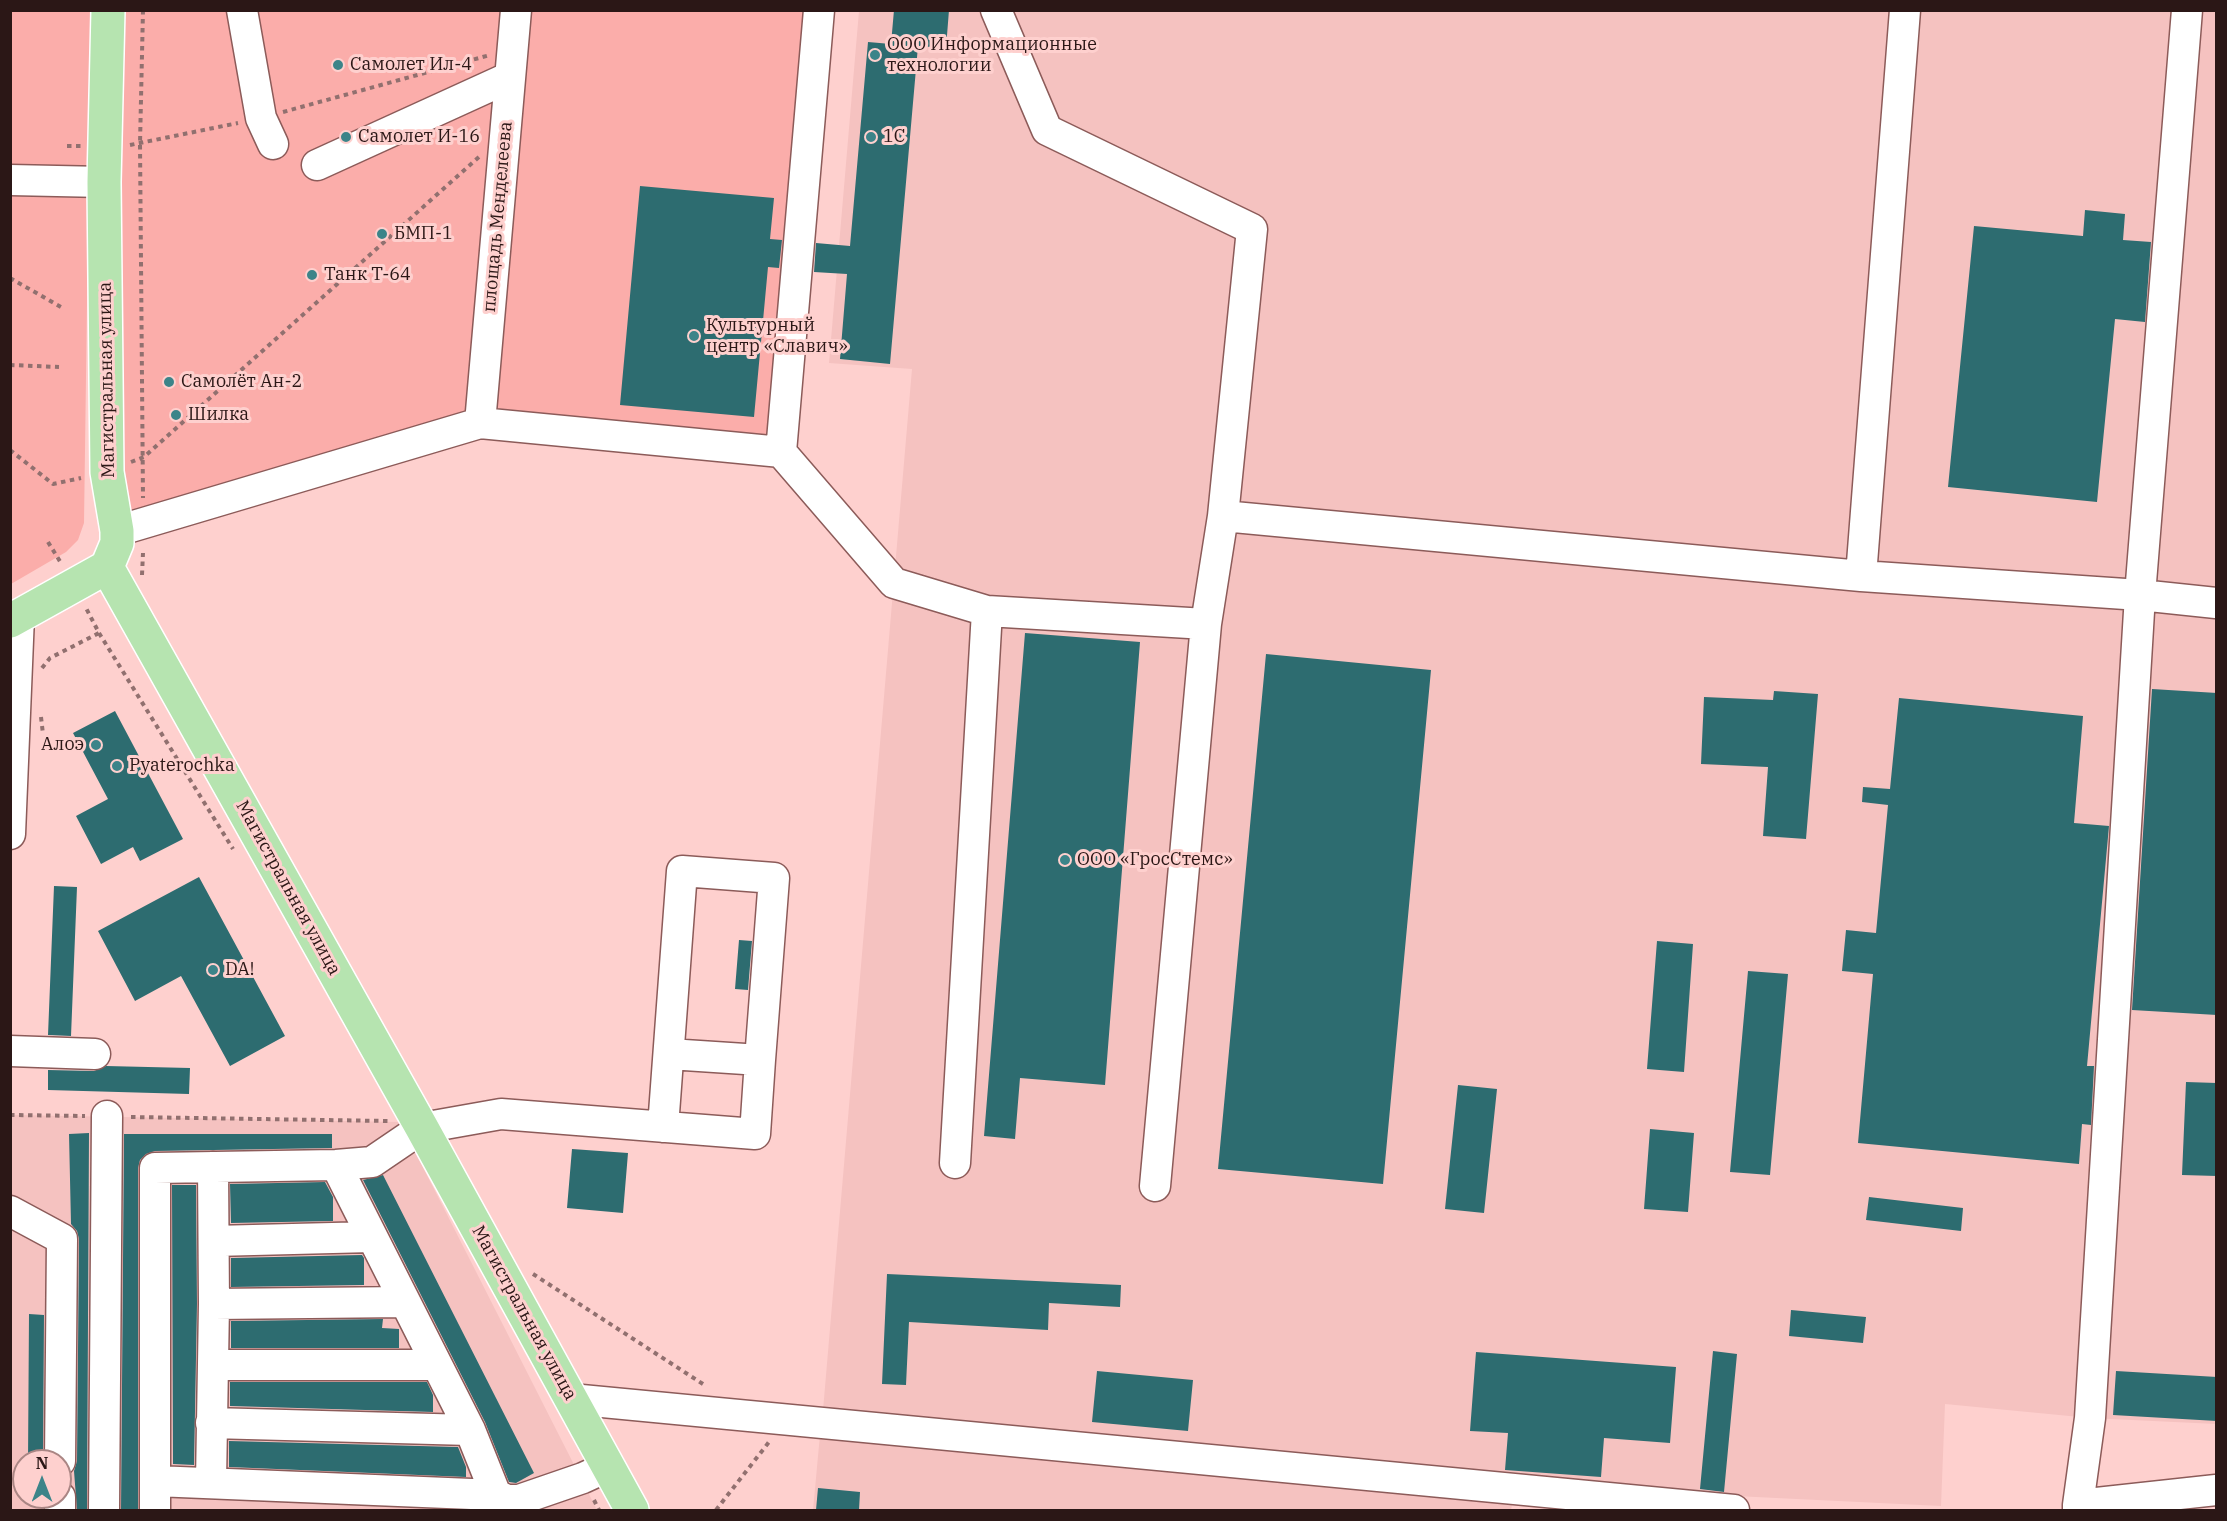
<!DOCTYPE html>
<html>
<head>
<meta charset="utf-8">
<style>
	body { margin:0 }
	#map { position:relative; width:2227px; height:1521px; overflow:hidden; background:#fed0ce; font-family:"IBM Plex Serif",serif }
	canvas { display:block }
	.frame { position:absolute; inset:0; border:12px solid #2b1716; pointer-events:none }
	.north { position:absolute; left:12px; top:1449px; width:60px; height:60px; box-sizing:border-box; background:#fed0ce; border:2px solid #aa8684; border-radius:50%; rotate:0deg; font-size:16px; font-weight:700; line-height:24px; text-align:center; color:#2b1716 }
	.north::after { content:''; display:block; margin:auto; width:21px; height:27px; background:#3c8489; clip-path:polygon(50% 0,100% 100%,50% 72%,0 100%) }
</style>
</head>
<body>
<div id="map">
<canvas width="2227" height="1521"></canvas>
<div class="frame"></div>
<div class="north">N</div>
</div>
<script>
const g = document.querySelector('canvas').getContext('2d');
g.lineJoin = 'round';
function fill(path, color) {
  g.fillStyle = color;
  g.fill(path, 'evenodd');
}
function toPath(rows) {
  const path = new Path2D();
  for (const r of rows) {
    path.moveTo(r[0], r[1]);
    for (let i = 2; i < r.length; i += 2) path.lineTo(r[i], r[i + 1]);
  }
  return path;
}
function stroke(path, color, width, dash) {
  g.strokeStyle = color;
  g.lineWidth = width;
  g.lineCap = dash ? 'butt' : 'round';
  g.setLineDash(dash || []);
  g.stroke(path);
}
function label(font, color, halo, rows, align = 'center') {
  g.font = font + ' "IBM Plex Serif",serif';
  g.lineWidth = 6;
  g.setLineDash([]);
  g.textBaseline = 'middle';
  g.strokeStyle = halo;
  g.fillStyle = color;
  for (const [text, x, y, turn = 0] of rows) {
    g.save();
    g.translate(x, y);
    g.rotate((+turn || 0) * Math.PI / 180);
    g.textAlign = isNaN(turn) ? turn : align;
    if (halo) g.strokeText(text, 0, 0);
    g.fillText(text, 0, 0);
    g.restore();
  }
}
fill(toPath([
	[859,11,2216,11,2216,1424,2090,1418,1945,1404,1941,1506,1735,1496,822,1422,912,369,829,363],
	[11,1115,400,1122,597,1510,11,1510],
	[24,1461,60,1461,60,1497,24,1497],
	[821,1424,1515,1489,1511,1510,813,1510]
]), '#f5c2c0');
fill(toPath([
	[11,11,91,11,84,523,78,540,66,552,11,584],
	[121,11,819,11,780,452,480,422,118,530]
]), '#fbadaa');
fill(toPath([
	[894,10,949,10,946,48,918,46,890,364,840,359,847,274,814,272,816,243,850,246,868,42,891,44],
	[640,186,774,198,770,239,782,240,779,268,768,267,754,417,620,405],
	[2085,210,2125,214,2123,240,2151,242,2145,322,2115,319,2097,502,1948,487,1974,226,2083,236],
	[1025,633,1140,642,1105,1085,1020,1078,1015,1139,984,1136],
	[1266,654,1431,670,1383,1184,1218,1169],
	[2152,689,2217,693,2217,1015,2132,1010],
	[1774,691,1818,694,1806,839,1763,836,1768,767,1701,764,1704,697,1773,700],
	[1899,698,2083,716,2074,823,2109,826,2087,1066,2094,1066,2091,1125,2082,1124,2079,1164,1858,1143,1873,974,1842,971,1846,930,1876,933,1888,805,1862,802,1863,787,1890,789],
	[115,711,183,839,140,861,133,847,101,864,76,816,108,799,73,733],
	[199,877,285,1036,230,1066,181,976,135,1001,98,931],
	[54,886,77,887,71,1036,48,1035],
	[739,940,752,941,748,990,735,989],
	[1657,941,1693,944,1684,1072,1647,1069],
	[1748,971,1788,974,1770,1175,1730,1172],
	[106,1066,190,1068,189,1094,48,1090,48,1070,94,1071],
	[2186,1082,2217,1083,2217,1176,2182,1175],
	[1458,1085,1497,1089,1484,1213,1445,1209],
	[1650,1129,1694,1133,1688,1212,1644,1209],
	[89,1133,87,1510,77,1510,74,1471,77,1461,79,1239,77,1231,71,1224,69,1134],
	[124,1134,332,1134,332,1148,155,1151,146,1154,140,1160,138,1168,138,1510,121,1510],
	[572,1149,628,1153,623,1213,567,1208],
	[383,1175,534,1473,516,1483,509,1482,485,1422,363,1180],
	[325,1182,333,1197,333,1221,231,1223,230,1184],
	[172,1185,196,1185,197,1304,194,1465,173,1464],
	[1869,1197,1963,1208,1961,1231,1866,1220],
	[362,1255,364,1258,364,1285,231,1287,231,1258],
	[887,1274,1121,1285,1120,1307,1049,1303,1048,1330,909,1322,906,1385,882,1384],
	[1791,1310,1866,1317,1863,1343,1789,1336],
	[29,1314,44,1315,43,1461,28,1461],
	[383,1319,382,1328,399,1329,399,1348,231,1348,231,1321],
	[1713,1351,1737,1354,1724,1492,1700,1489],
	[1476,1352,1676,1367,1670,1443,1604,1438,1601,1477,1505,1470,1508,1433,1470,1431],
	[1097,1371,1193,1380,1188,1431,1092,1422],
	[2116,1371,2217,1377,2217,1421,2113,1415],
	[230,1382,427,1382,433,1395,433,1412,230,1406],
	[229,1441,458,1447,466,1467,466,1477,229,1467],
	[818,1488,860,1492,859,1510,816,1510]
]), '#2d6c70');
const minor = toPath([
	[242,10,261,118,273,144],
	[996,10,1047,130,1252,229,1223,516],
	[317,165,510,77],
	[10,180,104,182],
	[480,423,516,10],
	[781,452,894,583,987,611,1206,624],
	[117,531,480,423,781,452,819,10],
	[1861,576,1905,10],
	[10,834,19,616],
	[10,1051,95,1054],
	[663,1127,682,871,774,878,760,1060],
	[955,1163,987,611],
	[336,1165,470,1430,496,1495,507,1500,519,1500,583,1478,609,1466],
	[1155,1186,1206,624,1223,516,1861,576,2140,595,2216,603],
	[10,1211,62,1239,60,1461],
	[214,1241,372,1237],
	[214,1304,405,1302],
	[213,1365,437,1365],
	[571,1399,1734,1510],
	[211,1423,470,1430],
	[155,1481,496,1495],
	[211,1482,214,1304,213,1167],
	[2078,1505,2090,1418,2140,595,2187,10],
	[60,1510,60,1497],
	[104,1510,107,1116],
	[155,1510,155,1168,336,1165,372,1162,422,1128,501,1114,755,1134,760,1060,669,1054],
	[2078,1510,2078,1505,2216,1490]
]);
const major = toPath([
	[107,567,422,1128,632,1510],
	[107,567,117,543,117,531,107,472,104,182,108,10],
	[10,621,107,567]
]);
stroke(minor, '#8c5b59', 33);
stroke(major, '#fff', 36);
stroke(toPath([
	[143,10,140,144,143,498],
	[283,112,490,55],
	[130,145,238,123],
	[67,146,81,146],
	[10,278,61,307],
	[10,365,59,367],
	[10,450,53,484,81,478],
	[131,462,144,457,479,157],
	[48,542,61,563],
	[142,575,143,553],
	[99,633,233,849],
	[42,668,50,658,99,633,85,606],
	[41,717,43,734],
	[10,1115,85,1116],
	[131,1117,388,1121],
	[533,1274,706,1386],
	[594,1500,599,1510],
	[716,1510,769,1442]
]), '#91706f', 4, [4.5, 4.5]);
stroke(minor, '#fff', 30);
stroke(major, '#b6e4b0', 33);
for (const [x, y, r, color] of [
	[875,55,6,"#3c8489"],
	[338,65,6,"#3c8489"],
	[346,137,6,"#3c8489"],
	[871,137,6,"#3c8489"],
	[382,234,6,"#3c8489"],
	[312,275,6,"#3c8489"],
	[694,336,6,"#3c8489"],
	[169,382,6,"#3c8489"],
	[176,415,6,"#3c8489"],
	[96,745,6,"#3c8489"],
	[117,766,6,"#3c8489"],
	[1065,860,6,"#3c8489"],
	[213,970,6,"#3c8489"]
]) {
  const dot = new Path2D();
  dot.arc(x, y, r, 0, 2 * Math.PI);
  g.fillStyle = color;
  g.fill(dot);
  stroke(dot, '#fed0ce', 2);
}
label('18px', '#2b1716', '#fed0ce', [
	["ООО Информационные",887,45],
	["технологии",887,66],
	["Самолет Ил-4",350,65],
	["Самолет И-16",358,137],
	["1С",883,137],
	["БМП-1",394,234],
	["Танк Т-64",324,275],
	["Культурный",706,326],
	["центр «Славич»",706,347],
	["Самолёт Ан-2",181,382],
	["Шилка",188,415],
	["Алоэ",84,745,"right"],
	["Pyaterochka",129,766],
	["ООО «ГросСтемс»",1077,860],
	["DA!",225,970]
], 'left');
label('18px', '#2b1716', '#fed0ce', [
	["площадь Менделеева",498,217,-85],
	["Магистральная улица",107,380,-91],
	["Магистральная улица",288,888,61],
	["Магистральная улица",524,1313,61]
]);
</script>
</body>
</html>
